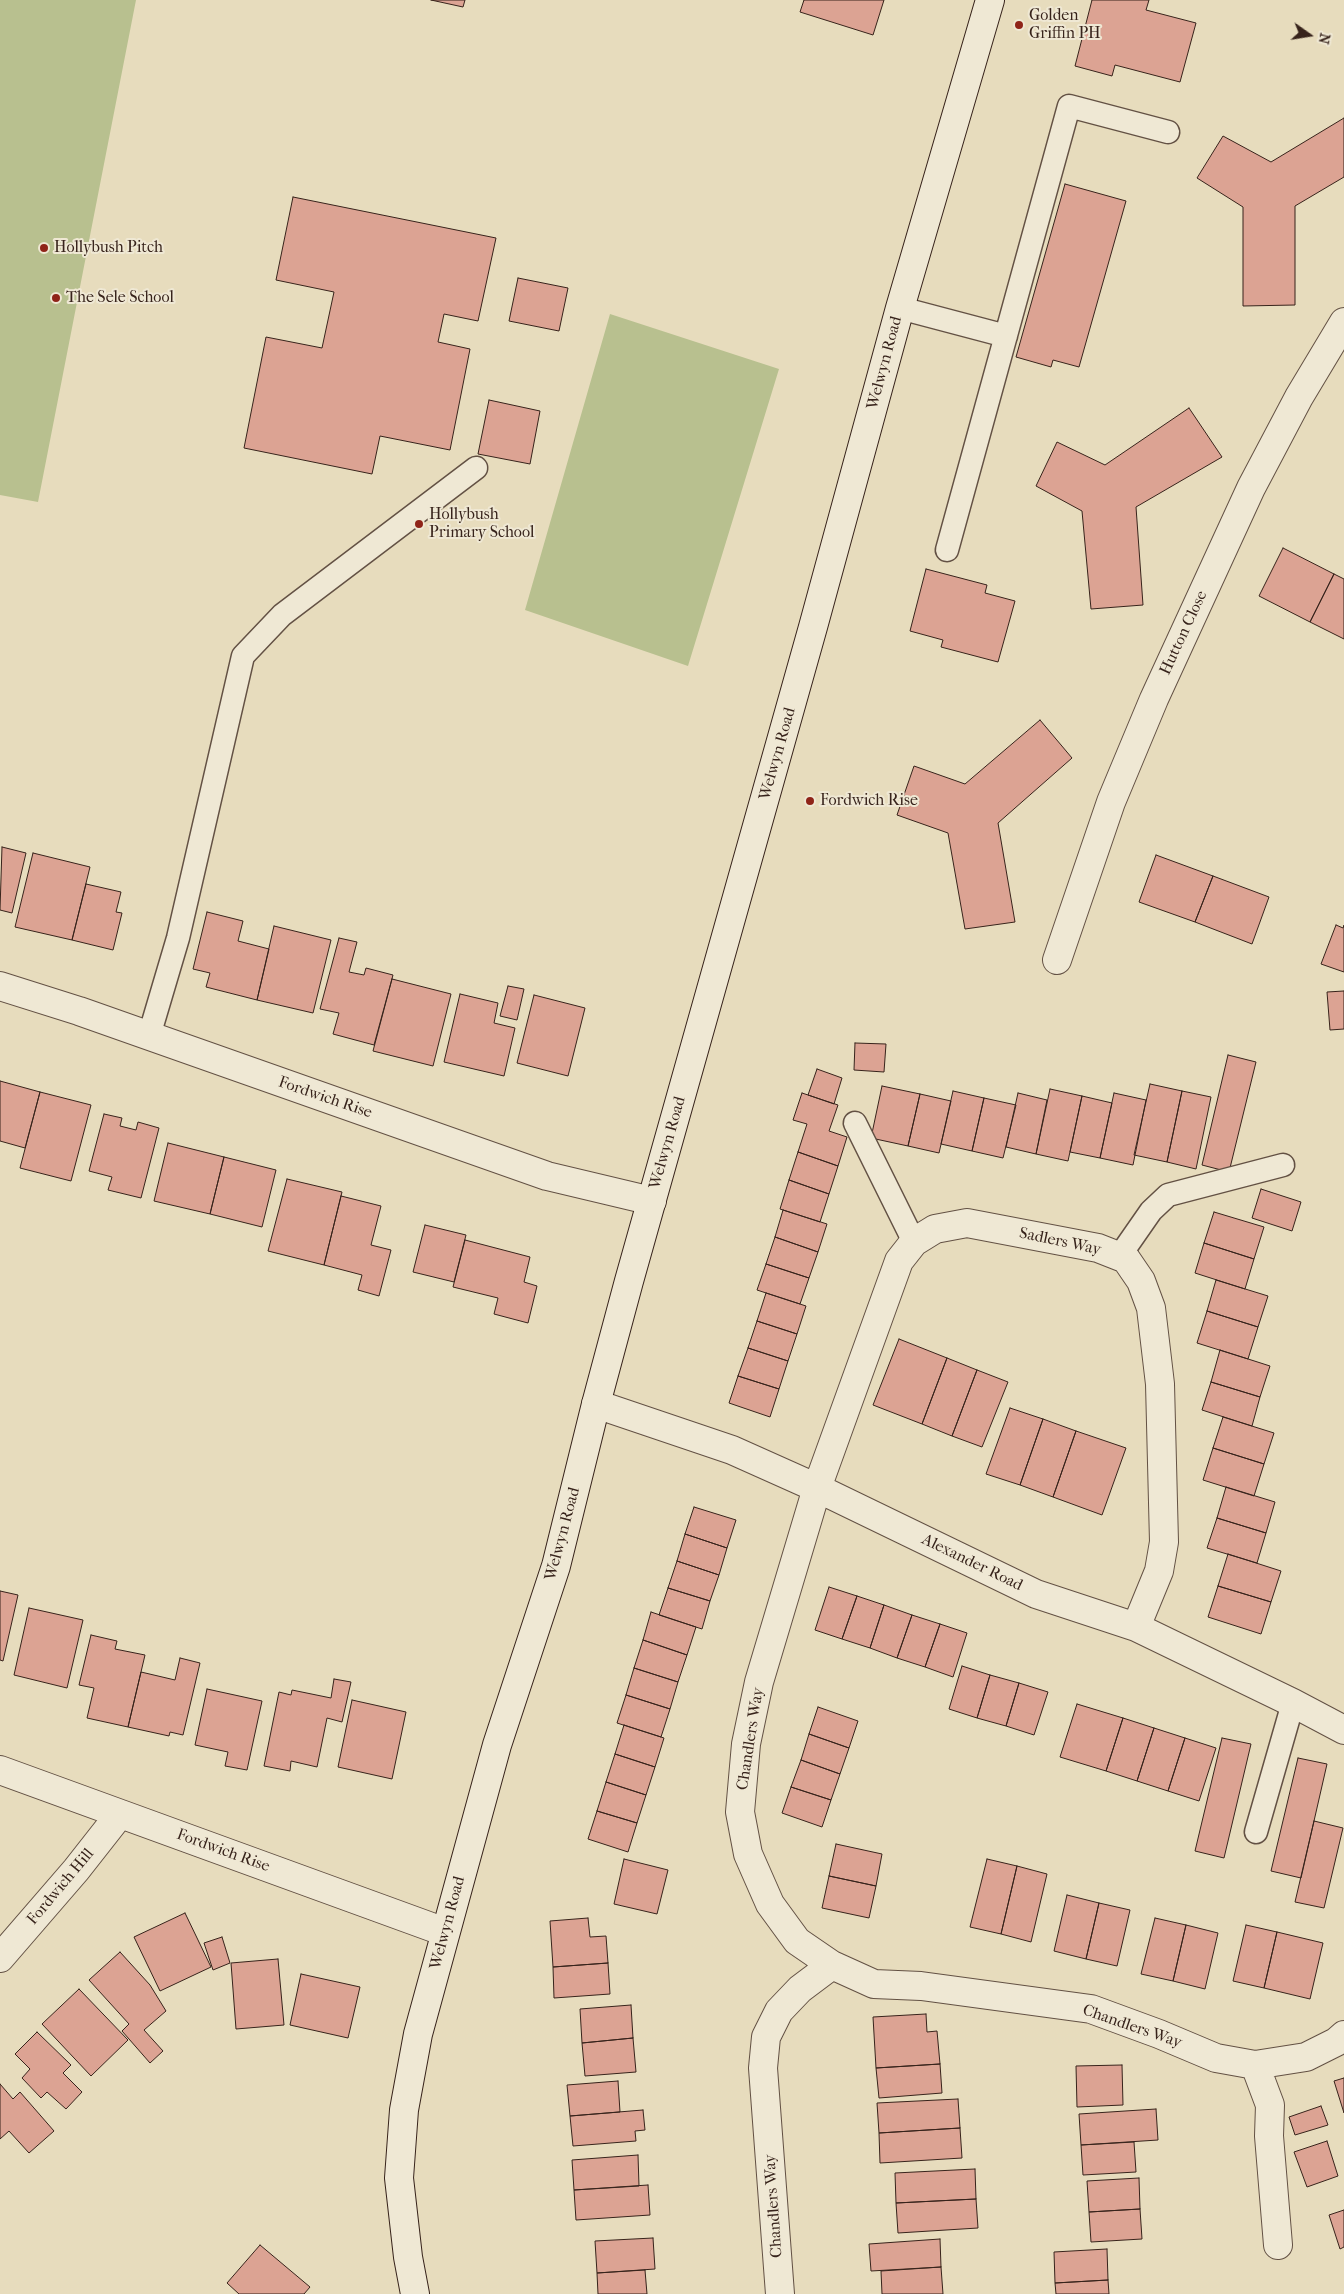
<!DOCTYPE html>
<html>
<head>
<meta charset="utf-8">
<style>
	body { margin:0 }
	#map { position:relative; width:1344px; height:2294px; overflow:hidden; background:#e7dcbd; font-family:"IM FELL French Canon",serif }
	canvas { display:block }
	.north { position:absolute; left:1284px; top:10px; width:50px; height:50px; -webkit-text-stroke:4px #efe8d4; paint-order:stroke; rotate:103deg; font-size:14px; font-weight:700; line-height:20px; text-align:center; color:#37231b }
	.north::after { content:''; display:block; margin:auto; width:18px; height:22px; background:#37231b; clip-path:polygon(50% 0,100% 100%,50% 72%,0 100%) }
</style>
</head>
<body>
<div id="map">
<canvas width="1344" height="2294"></canvas>
<div class="north">N</div>
</div>
<script>
const g = document.querySelector('canvas').getContext('2d');
g.lineJoin = 'round';
function fill(path, color) {
  g.fillStyle = color;
  g.fill(path, 'evenodd');
}
function toPath(rows) {
  const path = new Path2D();
  for (const r of rows) {
    path.moveTo(r[0], r[1]);
    for (let i = 2; i < r.length; i += 2) path.lineTo(r[i], r[i + 1]);
  }
  return path;
}
function stroke(path, color, width, dash) {
  g.strokeStyle = color;
  g.lineWidth = width;
  g.lineCap = dash ? 'butt' : 'round';
  g.setLineDash(dash || []);
  g.stroke(path);
}
function label(font, color, halo, rows, align = 'center') {
  g.font = font + ' "IM FELL French Canon",serif';
  g.lineWidth = 4;
  g.setLineDash([]);
  g.textBaseline = 'middle';
  g.strokeStyle = halo;
  g.fillStyle = color;
  for (const [text, x, y, turn = 0] of rows) {
    g.save();
    g.translate(x, y);
    g.rotate((+turn || 0) * Math.PI / 180);
    g.textAlign = isNaN(turn) ? turn : align;
    if (halo) g.strokeText(text, 0, 0);
    g.fillText(text, 0, 0);
    g.restore();
  }
}
fill(toPath([
	[0,0,136,0,38,502,0,495],
	[610,314,779,369,688,666,525,610]
]), '#b8c08f');
const building = toPath([
	[431,0,465,0,463,7,431,0],
	[804,0,884,0,873,35,800,12,804,0],
	[1092,0,1149,0,1146,10,1196,23,1180,82,1115,65,1112,76,1075,66,1092,0],
	[1344,118,1344,177,1295,206,1295,305,1243,306,1243,207,1197,178,1223,136,1271,162,1344,118],
	[1065,184,1126,201,1079,367,1053,360,1051,367,1016,357,1065,184],
	[293,197,496,238,478,321,444,314,438,342,470,349,450,450,380,436,372,474,244,448,266,337,322,348,334,292,276,280,293,197],
	[518,278,568,288,559,331,509,321,518,278],
	[489,400,540,411,530,464,478,454,489,400],
	[1189,408,1222,457,1136,507,1143,605,1091,609,1082,511,1036,486,1057,442,1105,465,1189,408],
	[1283,548,1334,574,1310,622,1259,596,1283,548],
	[926,569,987,585,985,593,1015,601,998,662,941,647,943,640,910,631,926,569],
	[1334,574,1344,579,1344,639,1310,622,1334,574],
	[1040,720,1072,758,998,823,1015,922,965,929,948,833,897,815,914,766,965,784,1040,720],
	[2,847,26,853,12,913,0,910,2,847],
	[33,853,90,867,72,940,15,927,33,853],
	[1156,855,1213,876,1195,922,1139,902,1156,855],
	[1213,876,1269,897,1252,944,1195,922,1213,876],
	[86,884,121,892,116,912,122,913,113,950,72,940,86,884],
	[207,912,243,921,238,941,269,949,257,1000,206,987,210,973,193,969,207,912],
	[1336,925,1343,928,1344,925,1344,972,1321,964,1336,925],
	[274,926,331,940,313,1013,257,1000,274,926],
	[339,938,357,942,349,972,364,975,366,968,393,975,374,1045,333,1034,339,1013,320,1009,339,938],
	[392,979,451,994,433,1066,373,1051,392,979],
	[508,986,524,989,517,1020,500,1016,508,986],
	[1344,991,1344,1029,1330,1030,1327,992,1344,991],
	[460,994,498,1003,494,1023,515,1028,504,1076,444,1062,460,994],
	[534,995,585,1008,568,1076,517,1063,534,995],
	[855,1043,886,1044,884,1072,854,1070,855,1043],
	[1228,1055,1256,1062,1229,1172,1202,1165,1228,1055],
	[817,1069,842,1078,834,1104,808,1095,817,1069],
	[0,1081,40,1092,25,1148,0,1141,0,1081],
	[1150,1084,1182,1091,1167,1162,1134,1155,1150,1084],
	[882,1086,920,1094,908,1146,871,1138,882,1086],
	[1050,1089,1082,1096,1068,1161,1036,1154,1050,1089],
	[953,1091,984,1098,972,1151,941,1144,953,1091],
	[1182,1091,1211,1097,1196,1169,1167,1162,1182,1091],
	[40,1092,91,1105,71,1181,20,1168,40,1092],
	[802,1093,838,1105,829,1131,847,1137,838,1166,798,1152,807,1124,793,1120,802,1093],
	[1018,1093,1047,1100,1036,1154,1006,1147,1018,1093],
	[1114,1093,1146,1100,1133,1165,1100,1158,1114,1093],
	[920,1094,951,1101,939,1153,908,1146,920,1094],
	[1082,1096,1112,1103,1100,1158,1070,1152,1082,1096],
	[984,1098,1016,1105,1003,1158,972,1151,984,1098],
	[104,1114,122,1118,120,1126,136,1130,138,1122,159,1128,141,1198,108,1190,112,1177,89,1171,104,1114],
	[168,1143,224,1157,210,1214,154,1201,168,1143],
	[798,1152,838,1166,829,1194,789,1180,798,1152],
	[224,1157,276,1170,262,1227,210,1214,224,1157],
	[287,1179,342,1192,324,1265,268,1251,287,1179],
	[789,1180,829,1194,820,1222,780,1209,789,1180],
	[1261,1189,1301,1202,1292,1231,1252,1218,1261,1189],
	[341,1196,381,1206,371,1245,391,1250,379,1296,358,1290,362,1275,324,1265,341,1196],
	[783,1210,827,1224,818,1252,775,1237,783,1210],
	[1214,1212,1264,1227,1254,1259,1204,1243,1214,1212],
	[425,1225,466,1235,454,1282,413,1272,425,1225],
	[775,1237,818,1252,809,1278,766,1264,775,1237],
	[465,1240,530,1257,524,1282,537,1286,528,1323,494,1314,498,1298,453,1287,465,1240],
	[1204,1243,1254,1259,1245,1289,1195,1273,1204,1243],
	[766,1264,809,1278,800,1304,757,1290,766,1264],
	[1216,1280,1268,1296,1258,1327,1207,1311,1216,1280],
	[766,1293,806,1306,797,1334,757,1321,766,1293],
	[1207,1311,1258,1327,1248,1359,1197,1343,1207,1311],
	[757,1321,797,1334,788,1361,748,1348,757,1321],
	[899,1339,947,1358,922,1424,873,1405,899,1339],
	[748,1348,788,1361,779,1389,738,1376,748,1348],
	[1220,1350,1270,1366,1260,1397,1211,1382,1220,1350],
	[947,1358,977,1370,952,1436,922,1424,947,1358],
	[977,1370,1008,1382,982,1447,952,1436,977,1370],
	[738,1376,779,1389,770,1417,729,1403,738,1376],
	[1211,1382,1260,1397,1252,1426,1202,1410,1211,1382],
	[1010,1408,1043,1419,1020,1485,986,1474,1010,1408],
	[1223,1417,1274,1433,1264,1464,1213,1448,1223,1417],
	[1043,1419,1076,1431,1053,1497,1020,1485,1043,1419],
	[1076,1431,1126,1448,1102,1515,1053,1497,1076,1431],
	[1213,1448,1264,1464,1254,1496,1203,1480,1213,1448],
	[1226,1487,1275,1502,1266,1533,1217,1518,1226,1487],
	[694,1507,736,1520,727,1548,685,1534,694,1507],
	[1217,1518,1266,1533,1257,1563,1207,1548,1217,1518],
	[685,1534,727,1548,719,1575,677,1561,685,1534],
	[1228,1554,1281,1571,1271,1602,1218,1586,1228,1554],
	[677,1561,719,1575,710,1601,668,1588,677,1561],
	[1218,1586,1271,1602,1261,1634,1208,1617,1218,1586],
	[829,1587,857,1596,842,1639,815,1630,829,1587],
	[668,1588,710,1601,702,1629,659,1615,668,1588],
	[0,1591,18,1595,3,1661,0,1660,0,1591],
	[857,1596,884,1605,870,1648,842,1639,857,1596],
	[884,1605,912,1615,897,1658,870,1648,884,1605],
	[29,1608,83,1620,67,1688,14,1675,29,1608],
	[651,1612,696,1627,687,1655,643,1640,651,1612],
	[912,1615,940,1624,925,1667,897,1658,912,1615],
	[940,1624,967,1633,953,1677,925,1667,940,1624],
	[91,1635,117,1641,115,1649,145,1655,128,1727,87,1718,94,1688,79,1685,91,1635],
	[643,1640,687,1655,678,1682,634,1668,643,1640],
	[180,1658,200,1663,183,1735,170,1732,169,1736,128,1727,141,1672,175,1680,180,1658],
	[962,1666,990,1675,977,1718,949,1709,962,1666],
	[634,1668,678,1682,670,1709,626,1695,634,1668],
	[990,1675,1019,1683,1006,1726,977,1718,990,1675],
	[334,1679,351,1682,342,1722,327,1718,317,1767,291,1761,290,1771,264,1766,279,1692,291,1695,292,1690,331,1698,334,1679],
	[1019,1683,1048,1692,1034,1735,1006,1726,1019,1683],
	[207,1689,262,1701,247,1770,225,1766,228,1752,195,1745,207,1689],
	[626,1695,670,1709,661,1737,617,1723,626,1695],
	[352,1700,406,1712,392,1779,338,1767,352,1700],
	[1077,1704,1123,1718,1106,1771,1060,1757,1077,1704],
	[818,1707,858,1721,849,1748,809,1734,818,1707],
	[1123,1718,1154,1728,1137,1781,1106,1771,1123,1718],
	[624,1725,664,1738,655,1767,615,1754,624,1725],
	[1154,1728,1185,1738,1168,1791,1137,1781,1154,1728],
	[809,1734,849,1748,840,1774,801,1760,809,1734],
	[1185,1738,1216,1748,1199,1801,1168,1791,1185,1738],
	[1222,1738,1251,1744,1224,1858,1195,1851,1222,1738],
	[615,1754,655,1767,646,1795,606,1782,615,1754],
	[1298,1758,1327,1764,1301,1878,1271,1871,1298,1758],
	[801,1760,840,1774,831,1800,791,1787,801,1760],
	[606,1782,646,1795,637,1823,597,1811,606,1782],
	[791,1787,831,1800,822,1827,782,1813,791,1787],
	[597,1811,637,1823,628,1852,588,1839,597,1811],
	[1314,1821,1343,1828,1324,1908,1295,1902,1314,1821],
	[836,1844,882,1854,876,1886,829,1876,836,1844],
	[624,1859,668,1870,657,1914,614,1904,624,1859],
	[987,1859,1017,1866,1001,1934,970,1927,987,1859],
	[1017,1866,1047,1874,1031,1942,1001,1934,1017,1866],
	[829,1876,876,1886,869,1918,822,1908,829,1876],
	[1067,1895,1099,1903,1086,1959,1054,1951,1067,1895],
	[1099,1903,1130,1910,1117,1966,1086,1959,1099,1903],
	[185,1913,211,1967,160,1991,134,1937,185,1913],
	[588,1918,590,1937,606,1936,608,1963,553,1967,550,1921,588,1918],
	[1155,1918,1186,1925,1173,1981,1141,1974,1155,1918],
	[1186,1925,1218,1933,1205,1989,1173,1981,1186,1925],
	[1246,1925,1277,1932,1264,1988,1233,1981,1246,1925],
	[1277,1932,1323,1943,1310,1999,1264,1988,1277,1932],
	[222,1937,230,1963,213,1970,204,1943,222,1937],
	[120,1952,150,1985,166,2011,144,2030,163,2051,150,2063,122,2031,129,2024,89,1980,120,1952],
	[278,1959,284,2025,236,2029,231,1963,278,1959],
	[608,1963,610,1994,554,1998,553,1967,608,1963],
	[301,1974,360,1987,348,2038,290,2025,301,1974],
	[79,1989,128,2040,91,2076,42,2024,79,1989],
	[631,2005,633,2038,582,2043,580,2009,631,2005],
	[926,2014,927,2032,937,2031,940,2064,876,2068,873,2017,926,2014],
	[37,2032,71,2065,63,2073,82,2092,66,2109,47,2092,41,2098,22,2078,30,2069,15,2054,37,2032],
	[633,2038,636,2072,585,2076,582,2043,633,2038],
	[940,2064,942,2093,879,2098,876,2068,940,2064],
	[1122,2065,1123,2105,1077,2107,1076,2066,1122,2065],
	[1344,2078,1344,2113,1334,2081,1344,2078],
	[618,2081,620,2112,570,2116,567,2085,618,2081],
	[0,2084,13,2099,20,2092,54,2131,29,2153,9,2131,0,2139,0,2084],
	[958,2099,960,2128,879,2133,877,2103,958,2099],
	[1321,2106,1328,2125,1295,2135,1289,2117,1321,2106],
	[1156,2109,1158,2140,1081,2145,1079,2114,1156,2109],
	[643,2110,645,2130,635,2131,636,2141,573,2146,570,2116,643,2110],
	[960,2128,962,2158,880,2163,879,2133,960,2128],
	[1327,2141,1338,2176,1307,2187,1294,2152,1327,2141],
	[1134,2142,1136,2172,1083,2175,1081,2145,1134,2142],
	[638,2155,639,2186,574,2190,572,2160,638,2155],
	[975,2169,976,2199,896,2203,895,2173,975,2169],
	[1139,2178,1140,2209,1089,2212,1087,2181,1139,2178],
	[648,2185,650,2215,576,2220,574,2190,648,2185],
	[976,2199,978,2228,898,2233,896,2203,976,2199],
	[1140,2209,1142,2239,1091,2242,1089,2212,1140,2209],
	[1344,2210,1344,2247,1340,2249,1329,2215,1344,2210],
	[653,2238,655,2269,597,2273,595,2241,653,2238],
	[940,2239,941,2267,871,2271,869,2244,940,2239],
	[260,2245,310,2287,304,2294,239,2294,227,2283,260,2245],
	[1107,2249,1108,2280,1055,2283,1054,2252,1107,2249],
	[941,2267,943,2294,882,2294,881,2271,941,2267],
	[645,2270,647,2294,598,2294,597,2273,645,2270],
	[1108,2280,1109,2294,1056,2294,1055,2283,1108,2280]
]);
fill(building, '#dca393');
stroke(building, '#37231b', 1);
const lane = toPath([
	[900,308,1006,336],
	[947,550,1069,106,1168,132],
	[149,1036,178,938,243,656,282,615,476,468],
	[855,1123,914,1242],
	[1119,1257,1151,1211,1168,1195,1283,1165],
	[1256,1832,1293,1703]
]);
const street = toPath([
	[1057,960,1111,802,1154,699,1251,488,1299,397,1344,322],
	[0,986,79,1011,547,1176,652,1201],
	[596,1404,732,1450,817,1488,1036,1594,1136,1627,1293,1703,1344,1730],
	[1136,1627,1159,1571,1164,1542,1160,1384,1151,1308,1141,1281,1126,1259,1098,1248,967,1223,935,1229,914,1242,899,1261,817,1488,759,1682,746,1744,740,1812,748,1854,770,1904,797,1941,832,1965,874,1984,921,1986,1091,2009,1159,2034,1216,2058,1255,2065,1306,2057,1336,2042,1344,2035],
	[0,1770,445,1932],
	[0,1958,76,1870,120,1814],
	[1255,2065,1270,2105,1269,2136,1278,2245],
	[780,2294,763,2068,766,2037,779,2011,800,1989,832,1965]
]);
const secondary = toPath([
	[415,2294,408,2257,399,2178,404,2110,418,2034,497,1745,556,1566,596,1404,629,1281,813,627,900,308,990,0]
]);
stroke(lane, '#635144', 25);
stroke(street, '#635144', 30);
stroke(secondary, '#37231b', 30);
stroke(lane, '#efe8d4', 22);
stroke(street, '#efe8d4', 28);
stroke(secondary, '#efe8d4', 28);
for (const [x, y, r, color] of [
	[1019,25,5,"#8f2418"],
	[44,248,5,"#8f2418"],
	[56,298,5,"#8f2418"],
	[419,524,5,"#8f2418"],
	[810,801,5,"#8f2418"]
]) {
  const dot = new Path2D();
  dot.arc(x, y, r, 0, 2 * Math.PI);
  g.fillStyle = color;
  g.fill(dot);
  stroke(dot, '#efe8d4', 2);
}
label('16px', '#37231b', '#efe8d4', [
	["Golden",1029,16],
	["Griffin PH",1029,34],
	["Hollybush Pitch",54,248],
	["The Sele School",66,298],
	["Hollybush",429,515],
	["Primary School",429,533],
	["Fordwich Rise",820,801]
], 'left');
label('16px', '#37231b', '#efe8d4', [
	["Welwyn Road",885,363,-75],
	["Hutton Close",1184,633,-65],
	["Welwyn Road",778,754,-74],
	["Fordwich Rise",325,1098,19],
	["Welwyn Road",668,1143,-74],
	["Sadlers Way",1060,1242,12],
	["Welwyn Road",563,1534,-75],
	["Alexander Road",972,1563,26],
	["Chandlers Way",751,1739,-81],
	["Fordwich Rise",223,1851,20],
	["Fordwich Hill",61,1887,-50],
	["Welwyn Road",448,1923,-75],
	["Chandlers Way",1132,2027,19],
	["Chandlers Way",774,2206,-94]
]);
</script>
</body>
</html>
